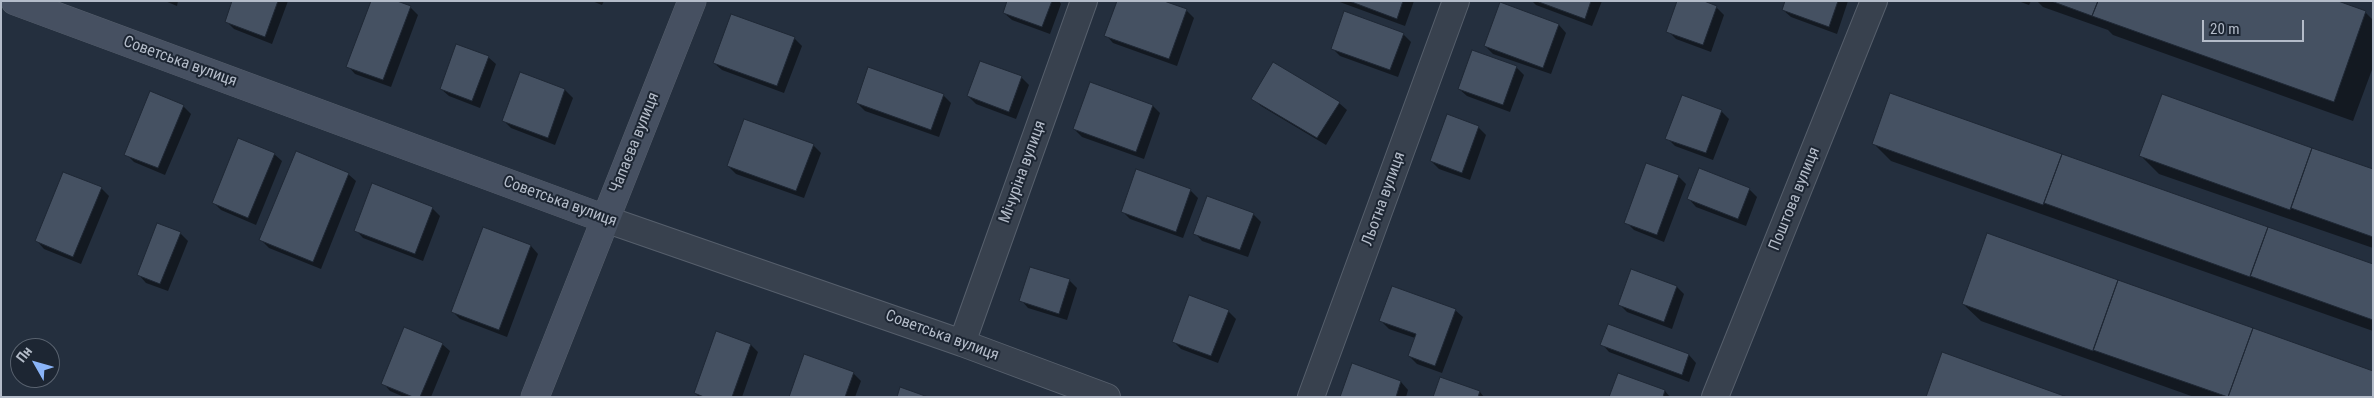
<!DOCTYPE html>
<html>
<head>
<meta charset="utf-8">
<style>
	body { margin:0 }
	#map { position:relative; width:2374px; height:398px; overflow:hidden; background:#242f3e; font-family:"Roboto Condensed",sans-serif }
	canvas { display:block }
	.frame { position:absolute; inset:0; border:2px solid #b4bcc9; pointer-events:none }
	.north { position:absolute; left:10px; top:338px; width:50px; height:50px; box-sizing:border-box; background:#1d2633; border:1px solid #59626f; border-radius:50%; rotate:308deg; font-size:14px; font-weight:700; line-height:20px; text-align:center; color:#b4bcc9 }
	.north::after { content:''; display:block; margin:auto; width:18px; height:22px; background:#8ab4f8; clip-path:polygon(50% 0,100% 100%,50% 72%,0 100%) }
	.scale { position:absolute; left:2202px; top:20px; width:102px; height:22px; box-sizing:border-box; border:2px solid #b4bcc9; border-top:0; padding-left:6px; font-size:15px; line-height:18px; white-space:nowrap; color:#b4bcc9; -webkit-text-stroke:4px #1d2633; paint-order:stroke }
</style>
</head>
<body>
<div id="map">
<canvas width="2374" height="398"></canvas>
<div class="frame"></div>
<div class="north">Пн</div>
<div class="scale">20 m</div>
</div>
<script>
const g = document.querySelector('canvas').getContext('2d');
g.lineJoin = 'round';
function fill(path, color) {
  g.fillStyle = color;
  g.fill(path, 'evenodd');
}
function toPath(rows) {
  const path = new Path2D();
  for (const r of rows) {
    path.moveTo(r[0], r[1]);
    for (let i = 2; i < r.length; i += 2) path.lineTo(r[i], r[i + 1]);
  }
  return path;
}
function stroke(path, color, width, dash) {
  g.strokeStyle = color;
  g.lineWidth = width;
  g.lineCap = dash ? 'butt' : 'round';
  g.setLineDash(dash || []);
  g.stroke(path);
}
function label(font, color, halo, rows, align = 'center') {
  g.font = font + ' "Roboto Condensed",sans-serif';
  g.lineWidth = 4;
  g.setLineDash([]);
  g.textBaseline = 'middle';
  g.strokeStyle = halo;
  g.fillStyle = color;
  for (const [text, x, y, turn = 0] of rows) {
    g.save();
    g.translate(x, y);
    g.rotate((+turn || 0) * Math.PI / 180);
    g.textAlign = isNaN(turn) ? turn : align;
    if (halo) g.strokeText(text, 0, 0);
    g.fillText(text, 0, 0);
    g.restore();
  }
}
fill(toPath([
	[165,1,178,1,177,6],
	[234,1,288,1,272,44,234,29,226,21],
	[592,1,604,1,602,5],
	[1008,1,1059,1,1061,4,1050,34,1012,20,1004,13],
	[1337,1,1414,1,1405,26],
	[1532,1,1602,1,1592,26,1536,5],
	[1786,1,1848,1,1837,34,1791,17,1783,10],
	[2018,1,2031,1,2029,5],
	[2037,1,2334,1,2366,13,2373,20,2373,67,2353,121,2113,35,2108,30,2043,7],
	[410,7,418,15,391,87,355,74,348,66],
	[1716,7,1724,15,1711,52,1676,39,1668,31],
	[1186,10,1194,18,1177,66,1113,43,1106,35],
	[1559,25,1566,33,1551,74,1493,54,1485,46],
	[1403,34,1411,42,1398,77,1340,56,1332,48],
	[794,38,802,46,784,93,722,70,714,63],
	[488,57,496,64,480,108,449,96,441,89],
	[1516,67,1524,75,1510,112,1467,96,1459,89],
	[520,74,565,90,573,98,555,145,511,128,503,120],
	[1021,77,1029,85,1016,119,976,104,968,96],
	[1891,94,2373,266,2373,331,1891,161,1873,143],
	[943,95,951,103,939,137,865,111,857,103],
	[2163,96,2373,170,2373,248,2159,174,2141,156],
	[1253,99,1339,103,1347,110,1326,145,1261,106],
	[183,106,191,114,165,175,134,162,126,154],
	[1153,106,1160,113,1144,159,1082,137,1074,129],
	[1721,111,1729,119,1713,160,1675,146,1667,138],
	[1478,127,1486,135,1470,180,1439,169,1431,161],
	[813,145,821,153,804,198,736,174,728,166],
	[274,154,282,161,256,225,221,210,213,202],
	[348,174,356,181,321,269,269,248,261,240],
	[1678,176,1686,184,1664,242,1634,230,1626,222],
	[101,188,109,196,81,264,44,249,37,241],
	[1749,189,1757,197,1746,226,1696,207,1689,199],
	[1190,190,1198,198,1183,238,1130,219,1122,211],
	[432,208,440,216,423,261,363,238,356,230],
	[1253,214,1261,222,1248,257,1202,241,1195,233],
	[484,229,531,246,538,254,507,337,460,319,452,311],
	[180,233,188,241,168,291,146,283,139,275],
	[1069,280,1077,288,1067,320,1028,308,1021,300],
	[1677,287,1684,294,1672,329,1627,312,1619,304],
	[1963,304,2373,397,2194,397,1981,321],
	[1455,310,1463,317,1442,373,1417,364,1409,356,1415,338,1389,329,1381,321],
	[1228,311,1236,319,1218,363,1181,349,1173,341],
	[1609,325,1689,355,1696,363,1689,382,1609,352,1602,344],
	[442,344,450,351,431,397,404,397,390,391,383,383],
	[751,345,758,352,742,397,699,397,695,393],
	[853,373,861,381,855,397,790,397],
	[1619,374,1665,391,1670,397,1610,397],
	[1441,378,1480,392,1484,397,1434,397],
	[1401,382,1408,390,1406,397,1341,397]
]), '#0007');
const building = toPath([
	[232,1,278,1,265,37,225,22,232,1],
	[371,1,397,1,411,6,383,80,346,67,371,1],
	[1007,1,1052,1,1042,27,1003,13,1007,1],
	[1117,1,1164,1,1187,9,1169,59,1104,36,1117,1],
	[1349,1,1403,1,1397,19,1349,1],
	[1536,1,1591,1,1585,19,1536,1],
	[1677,1,1704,1,1717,6,1703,45,1666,32,1677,1],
	[1785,1,1838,1,1829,27,1782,10,1785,1],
	[2051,1,2098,1,2092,16,2051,1],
	[2098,1,2338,1,2366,11,2334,102,2092,16,2098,1],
	[1500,2,1559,24,1543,68,1484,46,1500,2],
	[1344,11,1404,33,1390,70,1331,49,1344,11],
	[731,14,795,37,777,86,713,63,731,14],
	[456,44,489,56,472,101,440,89,456,44],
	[1472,50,1517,66,1503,105,1458,89,1472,50],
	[980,61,1022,76,1009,112,967,96,980,61],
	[1273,62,1340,102,1317,138,1251,99,1273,62],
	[868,67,944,94,931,130,856,103,868,67],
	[520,72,565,89,548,138,502,121,520,72],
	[1090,82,1153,105,1136,152,1073,129,1090,82],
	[150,91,184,105,158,168,124,155,150,91],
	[1890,93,2062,154,2043,205,1872,144,1890,93],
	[2162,94,2312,148,2290,210,2139,156,2162,94],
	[1682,95,1722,110,1706,153,1665,139,1682,95],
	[1447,114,1479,126,1462,173,1430,161,1447,114],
	[744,119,814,144,796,191,727,166,744,119],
	[238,138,275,153,248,218,212,203,238,138],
	[2312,148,2373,169,2373,237,2291,208,2312,148],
	[296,151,349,173,313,262,259,240,296,151],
	[2062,154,2268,227,2250,277,2044,203,2062,154],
	[1646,163,1679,175,1657,235,1624,223,1646,163],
	[1699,168,1750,188,1738,219,1687,199,1699,168],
	[1136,169,1191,189,1176,232,1121,212,1136,169],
	[63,172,102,187,73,257,35,241,63,172],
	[372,183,433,207,415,254,354,231,372,183],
	[1207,196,1254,213,1240,250,1193,234,1207,196],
	[157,223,181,232,160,284,137,275,157,223],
	[483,227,531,245,499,330,451,312,483,227],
	[2268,227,2373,264,2373,320,2250,276,2268,227],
	[1987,233,2118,280,2093,351,1962,304,1987,233],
	[1030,267,1070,279,1059,314,1019,301,1030,267],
	[1631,269,1677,286,1664,322,1618,305,1631,269],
	[2118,280,2253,328,2228,397,2093,350,2118,280],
	[1392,286,1456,309,1435,366,1408,356,1416,334,1379,321,1392,286],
	[1189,295,1229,310,1211,356,1172,342,1189,295],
	[1608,324,1689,354,1682,375,1600,345,1608,324],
	[404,327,443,343,420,397,413,397,381,384,404,327],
	[2253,328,2373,371,2373,397,2228,397,2253,328],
	[716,331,751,344,732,397,704,397,694,393,716,331],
	[1942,352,2067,397,1926,397,1942,352],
	[804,354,854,372,845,397,789,397,804,354],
	[1352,363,1401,381,1396,397,1340,397,1352,363],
	[1618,373,1665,390,1663,397,1609,397,1618,373],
	[1440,377,1480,391,1478,397,1433,397,1440,377],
	[900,387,928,397,897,397,900,387]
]);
fill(building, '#455162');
stroke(building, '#1f2835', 1);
const street = toPath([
	[605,219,962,343,1107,397],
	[962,343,1084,1],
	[1311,397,1456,1],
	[1715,397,1874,1]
]);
const secondary = toPath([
	[15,1,605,219],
	[535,397,692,1]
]);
stroke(street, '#565f6c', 28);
stroke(secondary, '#565f6c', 29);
stroke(street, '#38414e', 26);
stroke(secondary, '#465061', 28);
label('16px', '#b4bcc9', '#1d2633', [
	["Советська вулиця",180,62,20],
	["Чапаєва вулиця",635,143,-68],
	["Мічуріна вулиця",1023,172,-70],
	["Льотна вулиця",1384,199,-70],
	["Поштова вулиця",1795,199,-68],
	["Советська вулиця",560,202,20],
	["Советська вулиця",942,336,20]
]);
</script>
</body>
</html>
